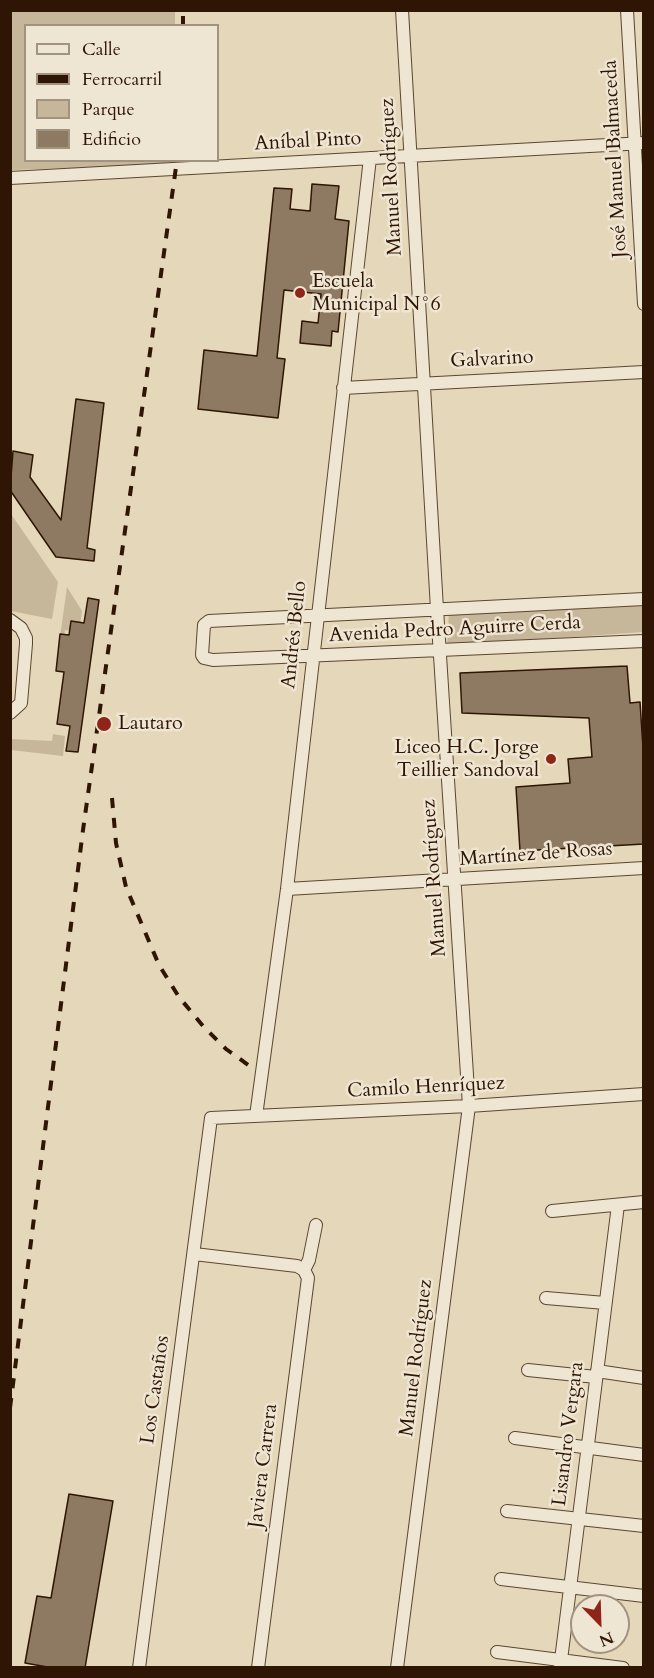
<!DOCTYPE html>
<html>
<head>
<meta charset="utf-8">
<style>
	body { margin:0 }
	#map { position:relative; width:654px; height:1678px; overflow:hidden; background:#e5d7b9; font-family:Cardo,serif }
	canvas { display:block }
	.frame { position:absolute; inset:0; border:12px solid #2f1504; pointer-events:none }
	.legend { position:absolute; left:24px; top:24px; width:195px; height:138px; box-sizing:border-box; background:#eee5d2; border:2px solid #a29280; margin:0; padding:8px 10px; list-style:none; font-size:18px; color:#2f1504 }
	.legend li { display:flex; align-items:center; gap:12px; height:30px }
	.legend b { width:30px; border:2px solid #a29280 }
	.north { position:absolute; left:570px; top:1594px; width:60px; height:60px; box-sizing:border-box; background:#eee5d2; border:2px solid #a29280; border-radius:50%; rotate:157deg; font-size:16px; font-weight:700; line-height:24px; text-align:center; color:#2f1504 }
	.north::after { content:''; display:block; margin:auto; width:21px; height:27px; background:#8f2418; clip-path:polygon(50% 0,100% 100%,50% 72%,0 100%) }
</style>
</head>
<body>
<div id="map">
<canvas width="654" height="1678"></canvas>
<div class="frame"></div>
<ul class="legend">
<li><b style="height:8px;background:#eee5d2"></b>Calle</li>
<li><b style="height:8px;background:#2f1504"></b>Ferrocarril</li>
<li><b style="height:16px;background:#c6b69a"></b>Parque</li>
<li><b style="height:16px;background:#8e7a62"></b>Edificio</li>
</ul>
<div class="north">N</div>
</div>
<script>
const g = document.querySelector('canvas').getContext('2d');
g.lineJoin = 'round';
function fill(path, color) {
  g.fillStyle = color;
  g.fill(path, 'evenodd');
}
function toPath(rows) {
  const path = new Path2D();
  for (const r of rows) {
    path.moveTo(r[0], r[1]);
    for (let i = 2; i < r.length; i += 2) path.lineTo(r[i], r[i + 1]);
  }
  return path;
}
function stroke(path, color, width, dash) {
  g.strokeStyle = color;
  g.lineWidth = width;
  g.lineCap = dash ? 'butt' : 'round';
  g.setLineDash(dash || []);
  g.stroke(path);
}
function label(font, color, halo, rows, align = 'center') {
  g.font = font + ' Cardo,serif';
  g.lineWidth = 5;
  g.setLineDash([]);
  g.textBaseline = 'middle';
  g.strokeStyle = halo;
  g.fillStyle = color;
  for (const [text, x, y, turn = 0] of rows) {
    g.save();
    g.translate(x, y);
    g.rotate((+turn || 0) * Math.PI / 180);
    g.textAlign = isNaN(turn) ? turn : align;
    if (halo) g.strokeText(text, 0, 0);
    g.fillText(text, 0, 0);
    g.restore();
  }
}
fill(toPath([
	[10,11,175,11,175,25,26,26,26,160,166,161,165,165,11,170],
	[11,514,58,582,52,619,11,611],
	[67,587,82,611,79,632,65,630,63,645,59,644],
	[643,601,643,632,447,646,449,612],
	[53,734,65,736,63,756,11,750,11,739,52,741]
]), '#c6b69a');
const building = toPath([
	[312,184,339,186,335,219,349,221,338,332,332,331,331,346,300,343,302,321,318,323,321,294,284,290,277,358,285,359,278,418,198,409,204,350,257,356,274,188,292,189,290,209,310,211,312,184],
	[76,399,104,403,87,548,95,550,94,561,56,557,10,490,13,451,33,455,30,477,61,520,76,399],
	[88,598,99,600,78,752,66,751,70,726,57,724,64,672,56,671,60,634,69,635,71,621,84,623,88,598],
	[627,666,630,703,640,702,644,763,644,844,520,851,516,787,570,783,568,759,592,757,589,718,462,713,460,673,627,666],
	[69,1494,113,1501,85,1668,53,1668,25,1663,37,1596,51,1598,69,1494]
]);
fill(building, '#8e7a62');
stroke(building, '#2f1504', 1.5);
const minor = toPath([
	[627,10,644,304],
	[10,178,644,143],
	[343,388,644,372],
	[644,599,209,621,204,625,202,655,204,658,213,660,644,641],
	[10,620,21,628,26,638,26,644,21,703,10,713],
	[287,889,644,868],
	[256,1116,287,889,370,158],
	[552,1211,644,1202],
	[194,1254,297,1266,304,1270,308,1278,258,1668],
	[304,1270,309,1260,316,1225],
	[546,1298,605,1303],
	[528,1370,596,1377],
	[597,1371,644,1378],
	[515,1438,644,1455],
	[507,1511,644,1526],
	[501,1579,644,1596],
	[497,1652,623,1668],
	[139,1668,211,1118,469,1106,644,1094],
	[397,1668,469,1106,437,609,402,10],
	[560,1668,618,1205]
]);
stroke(minor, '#5c4631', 14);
stroke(minor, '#eee5d2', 12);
stroke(toPath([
	[183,26,183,10],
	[112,798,116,843,126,887,159,965,179,997,203,1026,226,1049,251,1067],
	[10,1408,83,830,177,160]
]), '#2f1504', 4, [10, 10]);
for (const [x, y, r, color] of [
	[300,293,6,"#8f2418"],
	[104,724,8,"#8f2418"],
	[551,759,6,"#8f2418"]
]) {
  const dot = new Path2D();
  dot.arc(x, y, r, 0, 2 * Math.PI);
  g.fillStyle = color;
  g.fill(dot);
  stroke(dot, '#eee5d2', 2);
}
label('20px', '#2f1504', '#eee5d2', [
	["Aníbal Pinto",308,142,-3],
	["José Manuel Balmaceda",616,159,-93],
	["Manuel Rodríguez",392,177,-93],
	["Galvarino",492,360,-3],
	["Avenida Pedro Aguirre Cerda",455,630,-3],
	["Andrés Bello",295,635,-84],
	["Martínez de Rosas",536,855,-4],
	["Manuel Rodríguez",435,878,-94],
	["Camilo Henríquez",426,1088,-3],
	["Manuel Rodríguez",417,1358,-83],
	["Los Castaños",156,1390,-82],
	["Lisandro Vergara",569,1434,-83],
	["Javiera Carrera",264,1466,-83]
]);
label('20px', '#2f1504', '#eee5d2', [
	["Escuela",312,282],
	["Municipal N°6",312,305],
	["Lautaro",118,724],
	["Liceo H.C. Jorge",539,748,"right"],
	["Teillier Sandoval",539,771,"right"]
], 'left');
</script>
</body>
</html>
